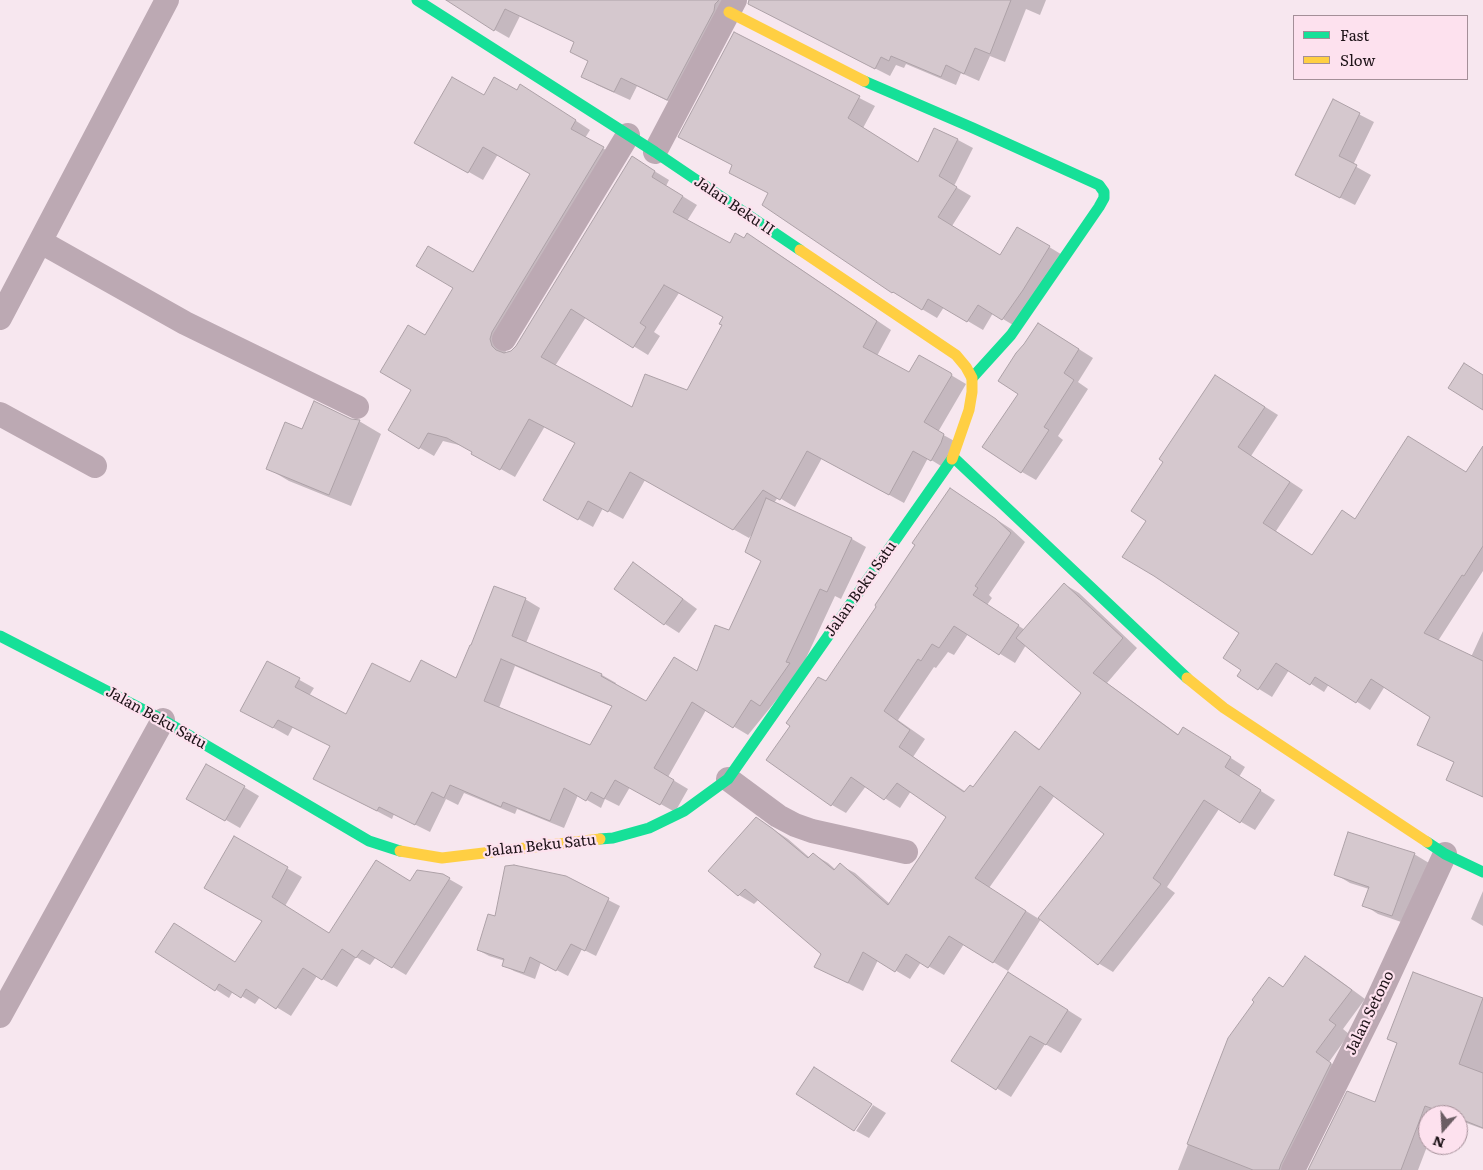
<!DOCTYPE html>
<html>
<head>
<meta charset="utf-8">
<style>
	body { margin:0 }
	#map { position:relative; width:1483px; height:1170px; overflow:hidden; background:#f7e7ef; font-family:Literata,serif }
	canvas { display:block }
	.legend { position:absolute; left:1293px; top:15px; width:175px; height:65px; box-sizing:border-box; background:#fde1ee; border:1px solid #a48f98; margin:0; padding:6px 9px; list-style:none; font-size:15px; color:#1e1318 }
	.legend li { display:flex; align-items:center; gap:10px; height:25px }
	.legend b { width:25px; border:1px solid #a48f98 }
	.north { position:absolute; left:1418px; top:1105px; width:50px; height:50px; box-sizing:border-box; background:#fde1ee; border:1px solid #a48f98; border-radius:50%; rotate:199deg; font-size:14px; font-weight:700; line-height:20px; text-align:center; color:#1e1318 }
	.north::after { content:''; display:block; margin:auto; width:18px; height:22px; background:#6a5d63; clip-path:polygon(50% 0,100% 100%,50% 72%,0 100%) }
</style>
</head>
<body>
<div id="map">
<canvas width="1483" height="1170"></canvas>
<ul class="legend">
<li><b style="height:6px;background:#16e098"></b>Fast</li>
<li><b style="height:6px;background:#ffcf43"></b>Slow</li>
</ul>
<div class="north">N</div>
</div>
<script>
const g = document.querySelector('canvas').getContext('2d');
g.lineJoin = 'round';
function fill(path, color) {
  g.fillStyle = color;
  g.fill(path, 'evenodd');
}
function toPath(rows) {
  const path = new Path2D();
  for (const r of rows) {
    path.moveTo(r[0], r[1]);
    for (let i = 2; i < r.length; i += 2) path.lineTo(r[i], r[i + 1]);
  }
  return path;
}
function stroke(path, color, width, dash) {
  g.strokeStyle = color;
  g.lineWidth = width;
  g.lineCap = dash ? 'butt' : 'round';
  g.setLineDash(dash || []);
  g.stroke(path);
}
function label(font, color, halo, rows, align = 'center') {
  g.font = font + ' Literata,serif';
  g.lineWidth = 4.5;
  g.setLineDash([]);
  g.textBaseline = 'middle';
  g.strokeStyle = halo;
  g.fillStyle = color;
  for (const [text, x, y, turn = 0] of rows) {
    g.save();
    g.translate(x, y);
    g.rotate((+turn || 0) * Math.PI / 180);
    g.textAlign = isNaN(turn) ? turn : align;
    if (halo) g.strokeText(text, 0, 0);
    g.fillText(text, 0, 0);
    g.restore();
  }
}
fill(toPath([
	[461,0,740,0,682,108,637,86,630,100,597,85,583,76,590,62,571,52,576,43,520,16,509,38,495,30],
	[750,0,1046,0,1040,15,1026,9,1005,62,990,56,979,81,961,73,956,85,906,64,904,68,896,65,890,76,764,12],
	[734,34,875,106,863,128,919,163,958,140,973,148,954,186,971,196,952,226,1001,256,1018,228,1064,256,1018,328,993,313,983,330,944,307,937,318,893,292,764,205,770,193,734,165],
	[517,92,535,94,590,130,585,138,618,157,505,347,506,353,511,352,517,347,646,166,669,180,666,186,697,205,687,221,730,244,745,240,748,235,762,243,891,330,877,356,909,374,919,356,966,384,938,432,958,443,946,469,928,458,904,503,822,458,795,507,778,497,774,503,852,539,866,547,841,599,835,596,800,671,748,735,706,710,668,777,688,789,675,812,630,787,619,806,605,799,601,808,578,795,564,828,517,809,515,814,464,793,458,805,446,799,430,832,394,814,392,819,315,779,331,746,293,727,288,736,256,718,267,662,314,688,309,696,347,716,411,684,457,680,525,599,540,608,526,643,602,675,616,683,615,685,646,703,698,672,729,632,762,561,754,532,749,538,645,480,623,519,603,508,593,527,544,500,576,443,545,426,515,477,472,453,473,452,463,446,443,441,434,456,389,430,413,389,426,337,473,274,531,173,498,154,483,180,416,142,484,97],
	[679,293,724,317,723,325,687,391,633,409,555,366,586,317,648,355,660,336,654,332],
	[515,666,613,707,590,747,499,708],
	[1333,101,1374,122,1353,165,1371,175,1355,205,1311,183],
	[1039,324,1093,358,1078,382,1088,389,1058,436,1063,440,1036,480,1022,472,1020,394],
	[1229,384,1278,415,1251,456,1303,490,1276,531,1313,556,1356,520,1467,474,1483,448,1483,571,1438,641,1471,657,1483,631,1483,797,1461,787,1455,763,1419,744,1432,716,1385,686,1370,710,1329,684,1324,692,1289,670,1272,697,1259,689,1243,669,1241,632,1148,520],
	[351,421,359,421,381,434,351,506,289,481,267,468,302,431],
	[965,499,1011,529,1025,542,989,595,992,598,987,605,1025,630,1064,584,1079,593,1137,648,1107,683,1179,735,1198,737,1245,767,1239,777,1275,800,1255,830,1219,809,1167,887,1175,893,1113,972,1098,963,1041,919,1008,971,964,944,944,975,921,962,910,979,878,960,863,991,816,967,823,954,759,899,754,904,739,895,710,871,756,818,788,839,810,858,813,854,828,863,836,870,840,865,855,873,890,904,947,817,911,791,900,808,866,786,846,813,832,805,827,682],
	[968,634,1015,663,1026,645,1083,693,1041,750,1015,733,973,788,966,792,913,757,925,739,898,720,934,667,936,668,948,652,954,655],
	[1055,795,1106,834,1039,919,989,888],
	[633,564,647,572,697,609,679,633,665,624,615,588],
	[207,765,259,796,240,828,188,798],
	[235,838,302,877,285,906,330,934,410,882,442,875,463,887,406,975,376,957,370,965,356,957,337,987,317,976,291,1016,260,997,255,1004,233,991,229,998,157,952,236,963,263,920],
	[1414,854,1429,863,1407,924,1378,914,1364,905,1369,889,1350,883,1335,874],
	[565,878,620,906,596,956,582,949,568,976,541,962,535,979,514,971,503,965,505,961,489,956,478,950,496,918],
	[1483,891,1483,926,1471,919],
	[1305,958,1320,966,1365,999,1343,1029,1349,1034,1329,1062,1345,1073,1296,1170,1178,1170,1229,1040,1256,1002,1269,978,1284,987],
	[1413,973,1483,999,1483,1129,1458,1120,1458,1115,1446,1115,1440,1113,1439,1115,1428,1115,1428,1144,1418,1170,1310,1170,1375,1103,1398,1044,1389,1039],
	[1023,982,1082,1019,1061,1053,1045,1044,1011,1097,952,1061],
	[873,1105,886,1113,869,1138,856,1131]
]), '#0003');
const building = toPath([
	[446,0,719,0,715,4,714,11,667,100,621,78,614,92,581,77,588,61,570,52,574,42,505,9,494,31,446,0],
	[749,0,1011,0,990,54,975,48,964,74,946,65,941,77,891,56,889,61,881,57,875,69,748,4,749,0],
	[734,32,860,96,848,118,918,162,934,128,958,139,939,176,957,187,938,217,1000,255,1017,227,1050,246,1023,290,1002,320,978,305,967,322,928,299,922,310,893,292,892,293,762,205,768,193,729,173,732,165,678,137,734,32],
	[452,77,484,95,494,77,517,90,520,84,576,120,571,129,604,147,492,332,490,339,492,346,496,350,504,353,511,351,516,346,632,156,655,171,652,177,683,196,673,212,730,243,735,233,744,238,747,233,877,321,863,347,909,372,919,355,951,373,952,375,924,422,944,434,941,443,931,461,913,451,889,495,807,451,780,500,763,490,733,530,630,472,608,512,588,501,578,520,543,500,575,443,529,419,500,470,471,454,472,452,447,438,428,433,419,449,388,430,411,390,380,372,408,325,425,335,453,288,416,266,428,246,473,272,530,174,483,147,468,173,414,143,452,77],
	[664,285,723,317,719,324,722,325,687,390,645,374,632,407,541,357,571,309,633,348,646,327,640,323,664,285],
	[1333,99,1360,113,1339,156,1357,165,1340,198,1295,175,1333,99],
	[1038,323,1079,349,1064,373,1074,380,1044,427,1049,430,1021,473,982,447,1018,394,998,381,1016,353,1024,344,1038,323],
	[1464,363,1483,375,1483,410,1448,388,1464,363],
	[1215,375,1265,407,1238,447,1290,482,1263,523,1312,555,1342,510,1355,519,1408,436,1466,472,1483,446,1483,546,1464,576,1462,575,1424,633,1483,661,1483,797,1446,780,1454,762,1417,745,1430,717,1371,679,1356,703,1315,677,1310,685,1276,663,1258,690,1237,676,1241,670,1223,658,1239,633,1154,576,1122,557,1146,521,1131,511,1163,462,1159,459,1215,375],
	[314,401,351,419,360,420,329,495,266,469,285,422,302,429,314,401],
	[950,488,996,519,1011,533,975,586,978,588,973,595,1019,625,999,655,954,626,939,648,932,644,921,661,918,659,884,711,910,730,899,747,964,792,970,785,973,787,1015,731,1039,750,1081,693,1016,638,1064,583,1123,638,1093,673,1178,735,1183,727,1231,757,1225,767,1261,790,1240,823,1204,800,1153,878,1161,884,1098,965,1038,918,1104,834,1040,786,975,878,1026,911,993,963,949,936,928,968,906,954,895,972,863,952,848,983,814,967,821,954,745,889,738,896,708,871,756,817,773,829,808,858,813,853,834,870,840,863,888,905,946,817,897,783,884,800,851,777,831,806,766,760,790,726,786,723,818,677,826,681,876,607,875,605,915,545,912,543,950,488],
	[766,498,852,538,827,592,820,589,786,662,790,663,760,706,751,700,733,728,692,702,654,768,674,780,660,805,615,780,604,799,591,792,586,801,564,788,550,821,503,802,501,807,450,785,444,798,432,792,415,825,379,807,377,811,313,779,330,746,278,720,273,728,240,711,267,661,300,678,295,687,346,714,372,663,410,682,421,660,456,678,470,645,471,645,494,586,526,598,512,636,602,674,601,676,646,701,674,657,697,671,715,625,729,630,761,561,745,552,766,498],
	[501,659,612,706,590,745,484,701,501,659],
	[633,562,683,599,664,625,614,589,633,562],
	[206,764,245,786,225,821,186,799,206,764],
	[1348,832,1415,853,1392,916,1362,906,1369,887,1334,875,1348,832],
	[234,836,288,867,272,897,329,933,376,860,410,881,417,870,443,874,450,878,392,968,362,950,356,958,342,949,322,980,303,968,276,1009,246,989,241,998,219,984,215,991,155,952,174,923,235,962,262,921,204,888,234,836],
	[514,865,566,876,609,898,585,951,571,944,556,971,530,957,524,973,502,966,504,959,477,950,488,914,495,916,505,866,514,865],
	[1305,956,1352,990,1329,1020,1336,1025,1316,1052,1331,1063,1281,1164,1279,1170,1253,1170,1187,1144,1228,1038,1254,1002,1252,1000,1269,977,1283,987,1305,956],
	[1008,972,1068,1010,1046,1045,1030,1036,996,1090,951,1061,1008,972],
	[1413,972,1483,998,1459,1064,1483,1073,1483,1128,1458,1118,1458,1115,1450,1115,1425,1106,1401,1170,1308,1170,1347,1091,1375,1102,1397,1043,1387,1039,1413,972],
	[814,1067,872,1104,854,1131,796,1094,814,1067]
]);
fill(building, '#d5c8ce');
stroke(building, '#ada1a7', 1);
stroke(toPath([
	[655,152,735,0],
	[41,242,185,323,357,407],
	[0,318,167,0],
	[504,339,628,135],
	[0,414,95,466],
	[728,779,778,816,795,825,812,831,906,852],
	[0,1016,163,720],
	[1293,1170,1375,1005,1445,854]
]), '#bca9b3', 24);
stroke(toPath([
	[417,0,655,152,800,250],
	[864,81,973,128,1099,185,1104,192,1104,198,1099,207,1011,335,972,378],
	[953,457,1187,678],
	[0,636,163,720,369,841,400,851],
	[600,839,613,838,649,828,684,811,728,779,952,459],
	[1427,842,1445,854,1483,872]
]), '#16e098', 11);
stroke(toPath([
	[729,12,864,81],
	[800,250,956,355,966,367,972,378,972,392,969,410,952,459],
	[1187,678,1224,708,1427,842],
	[400,851,442,858,600,839]
]), '#ffcf43', 11);
label('15px', '#1e1318', '#fde1ee', [
	["Jalan Beku II",734,206,34],
	["Jalan Beku Satu",861,589,-55],
	["Jalan Beku Satu",156,718,29],
	["Jalan Beku Satu",540,846,-6],
	["Jalan Setono",1370,1013,-64]
]);
</script>
</body>
</html>
